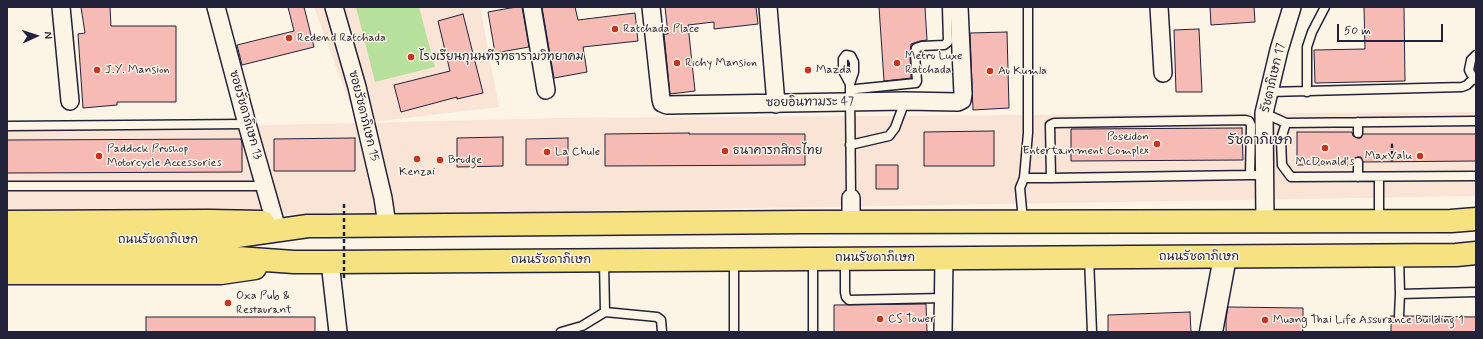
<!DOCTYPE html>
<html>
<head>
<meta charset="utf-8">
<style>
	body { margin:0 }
	#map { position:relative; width:1483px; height:339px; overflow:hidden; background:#fcf5e5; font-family:Mynerve,sans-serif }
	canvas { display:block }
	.frame { position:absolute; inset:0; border:8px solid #22223b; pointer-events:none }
	.north { position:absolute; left:16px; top:16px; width:40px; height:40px; -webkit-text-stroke:3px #fcf5e5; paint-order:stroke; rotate:87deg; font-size:11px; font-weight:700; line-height:16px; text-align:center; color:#22223b }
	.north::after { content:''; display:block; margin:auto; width:14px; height:18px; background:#22223b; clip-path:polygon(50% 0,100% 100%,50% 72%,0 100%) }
	.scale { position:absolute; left:1337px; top:24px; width:106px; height:18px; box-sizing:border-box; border:2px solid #22223b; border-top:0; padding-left:5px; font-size:12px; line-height:14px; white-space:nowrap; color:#22223b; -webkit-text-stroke:3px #fcf5e5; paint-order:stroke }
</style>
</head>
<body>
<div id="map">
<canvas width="1483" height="339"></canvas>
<div class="frame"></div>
<div class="north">N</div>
<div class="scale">50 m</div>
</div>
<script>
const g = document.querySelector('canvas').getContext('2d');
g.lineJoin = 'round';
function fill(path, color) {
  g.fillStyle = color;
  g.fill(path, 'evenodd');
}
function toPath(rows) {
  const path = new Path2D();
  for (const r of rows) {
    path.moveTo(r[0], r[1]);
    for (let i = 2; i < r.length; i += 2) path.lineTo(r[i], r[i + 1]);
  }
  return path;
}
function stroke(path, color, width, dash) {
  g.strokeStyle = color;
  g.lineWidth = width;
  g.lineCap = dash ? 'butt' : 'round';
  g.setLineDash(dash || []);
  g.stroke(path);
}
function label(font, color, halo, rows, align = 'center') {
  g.font = font + ' Mynerve,"Playpen Sans Thai",sans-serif';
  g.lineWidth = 3;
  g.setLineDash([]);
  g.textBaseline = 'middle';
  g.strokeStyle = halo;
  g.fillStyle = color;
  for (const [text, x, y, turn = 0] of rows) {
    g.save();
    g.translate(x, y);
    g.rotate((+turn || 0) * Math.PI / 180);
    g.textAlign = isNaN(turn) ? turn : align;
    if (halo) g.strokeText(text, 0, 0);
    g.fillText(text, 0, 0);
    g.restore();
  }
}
fill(toPath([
	[314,7,480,7,499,107,363,123,558,118,1476,112,1476,196,405,214,7,216,7,131,357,123]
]), '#fae4d6');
fill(toPath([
	[356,7,419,7,435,67,375,82]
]), '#b8e19e');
const building = toPath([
	[81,7,110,7,111,26,176,26,176,102,117,102,117,105,83,108,78,34,85,33,81,7],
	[288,7,304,7,314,47,242,65,237,45,294,31,288,7],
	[516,7,522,7,529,47,495,53,488,12,516,7],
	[542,7,575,7,578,20,635,13,638,41,583,47,587,72,554,78,542,7],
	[665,7,756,7,758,24,714,29,714,22,688,25,695,91,670,94,664,34,668,34,665,7],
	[879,7,925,7,927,40,920,41,911,44,910,54,911,78,884,81,879,7],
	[1210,7,1254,7,1255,22,1211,25,1210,7],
	[1364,7,1404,7,1405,81,1315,83,1314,50,1365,49,1364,7],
	[463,14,483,93,457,99,457,97,401,112,394,85,450,71,438,21,463,14],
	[1199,29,1202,92,1176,92,1174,30,1199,29],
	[1007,32,1009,108,973,110,970,33,1007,32],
	[1242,128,1243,160,1071,161,1071,129,1242,128],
	[994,131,994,166,924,166,924,132,994,131],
	[1297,132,1352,132,1353,136,1358,138,1361,138,1363,134,1476,134,1476,161,1363,162,1361,157,1358,157,1353,159,1352,165,1297,165,1297,132],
	[689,133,689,134,805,134,805,165,605,166,605,134,689,133],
	[503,137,503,166,457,167,457,138,503,137],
	[355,138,355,171,274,171,274,139,355,138],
	[568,138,568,165,526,165,526,139,568,138],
	[241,139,242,144,242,172,7,173,7,140,241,139],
	[876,165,898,165,898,189,876,189,876,165],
	[926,304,927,332,834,332,834,305,926,304],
	[1228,307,1303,308,1303,332,1226,332,1226,319,1228,307],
	[1190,312,1191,332,1108,332,1108,315,1190,312],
	[1391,316,1394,316,1396,320,1399,321,1403,319,1404,316,1476,317,1476,332,1391,332,1391,316],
	[146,317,315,317,315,332,146,332,146,317]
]);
fill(building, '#f6bbb4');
stroke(building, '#22223b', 1);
const lane = toPath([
	[1476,55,1471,60,1469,70,1471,74,1476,80],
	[850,84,854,72,854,62,851,56,846,55,843,59,843,71,850,84,850,92],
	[1269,92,1462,87,1467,85,1474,78],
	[1307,92,1307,47,1312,32,1325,7],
	[1264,113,1286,123,1476,121],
	[1358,122,1358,133],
	[1286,123,1281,139,1282,165,1291,177,1476,176],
	[7,126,247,124],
	[850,145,889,136,895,128,905,101],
	[1358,162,1358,177],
	[1250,175,1251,125,1249,121,1245,120,1054,123,1050,125,1051,178,1250,175,1265,175],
	[1379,177,1379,220],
	[1024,178,1028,133,1028,7],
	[7,186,265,186],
	[851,198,850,92,856,89,916,83,917,81,915,54,916,48,922,46,944,45,948,42,947,7],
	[1023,221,1020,188,1024,178,1051,178],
	[1399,256,1400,294,1476,292],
	[1089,258,1092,332],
	[845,259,845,292,846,297,849,300,943,298],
	[813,260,813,332],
	[604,261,605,312],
	[1399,316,1400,294],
	[561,332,582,326,605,312,657,317,661,320,662,332],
	[734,332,734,260]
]);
const street = toPath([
	[61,7,70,101],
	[216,7,247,124,275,222],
	[334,7,357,87,383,198,387,225],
	[532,7,546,90],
	[651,7,661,99,662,103,667,105,905,101,958,102,962,100,963,94,959,7],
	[768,7,776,104],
	[1159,7,1163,73],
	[851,198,851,222],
	[1265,222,1264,113,1279,50,1292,7],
	[330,262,338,332],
	[943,332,944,258]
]);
const secondary = toPath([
	[1211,332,1225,257]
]);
const primary = toPath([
	[7,222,209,221,263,222],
	[7,241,209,240,308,226,327,226,802,222,1451,221,1476,219],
	[7,257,209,256,294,262,330,262,1456,255,1476,253],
	[7,273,221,273,255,268]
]);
stroke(lane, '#22223b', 11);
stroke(street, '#22223b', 20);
stroke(secondary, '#22223b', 25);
stroke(primary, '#22223b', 25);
stroke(toPath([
	[1392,162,1392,145,1395,145]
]), '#22223b', 2.5, [4, 3]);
stroke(lane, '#fcf5e5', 8);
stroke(street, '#fcf5e5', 17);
stroke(secondary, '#fcf5e5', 22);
stroke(primary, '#f7e281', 22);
stroke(toPath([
	[344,204,344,279]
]), '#22223b', 2.5, [4, 3]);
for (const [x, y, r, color] of [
	[615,29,4,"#c8321e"],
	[289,38,4,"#c8321e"],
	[411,57,4,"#c8321e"],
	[677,63,4,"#c8321e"],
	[897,63,4,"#c8321e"],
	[97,70,4,"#c8321e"],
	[808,70,4,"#c8321e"],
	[990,71,4,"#c8321e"],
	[1157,144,4,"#c8321e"],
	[1325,148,4,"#c8321e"],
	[725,151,4,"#c8321e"],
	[547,152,4,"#c8321e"],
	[99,156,4,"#c8321e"],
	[1420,156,4,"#c8321e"],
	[417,159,4,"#c8321e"],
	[440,160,4,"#c8321e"],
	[228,303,4,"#c8321e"],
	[880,319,4,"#c8321e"],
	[1265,320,4,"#c8321e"]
]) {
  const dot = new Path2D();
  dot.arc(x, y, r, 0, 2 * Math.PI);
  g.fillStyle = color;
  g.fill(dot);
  stroke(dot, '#fcf5e5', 1.5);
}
label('12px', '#22223b', '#fcf5e5', [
	["Ratchada Place",623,29],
	["Redend Ratchada",297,38],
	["Metro Luxe",905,56],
	["Ratchada",905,70],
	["โรงเรียนกุนนทีรุทธารามวิทยาคม",419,57],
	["Richy Mansion",685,63],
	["J.Y. Mansion",105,70],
	["Mazda",816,70],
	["Au Kumla",998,71],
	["Poseidon",1149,137,"right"],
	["Entertainment Complex",1149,151,"right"],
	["Paddock Proshop",107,149],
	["Motorcycle Accessories",107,163],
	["ธนาคารกสิกรไทย",733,151],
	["La Chule",555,152],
	["MaxValu",1412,156,"right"],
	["Brodge",448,160],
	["McDonald's",1325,162,"center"],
	["Kenzai",417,172,"center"],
	["Oxa Pub &",236,296],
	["Restaurant",236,310],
	["CS Tower",888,319],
	["Muang Thai Life Assurance Building 1",1273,320]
], 'left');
label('12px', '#22223b', '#fcf5e5', [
	["รัชดาภิเษก 17",1274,78,-77],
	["ซอยอินทามระ 47",810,103,-1],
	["ซอยรัชดาภิเษก 13",245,115,74],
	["ซอยรัชดาภิเษก 15",363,116,76],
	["ถนนรัชดาภิเษก",158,240],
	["ถนนรัชดาภิเษก",1199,257],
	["ถนนรัชดาภิเษก",875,258],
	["ถนนรัชดาภิเษก",551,260]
]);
label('14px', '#22223b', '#fcf5e5', [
	["รัชดาภิเษก",1260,141]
]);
</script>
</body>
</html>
